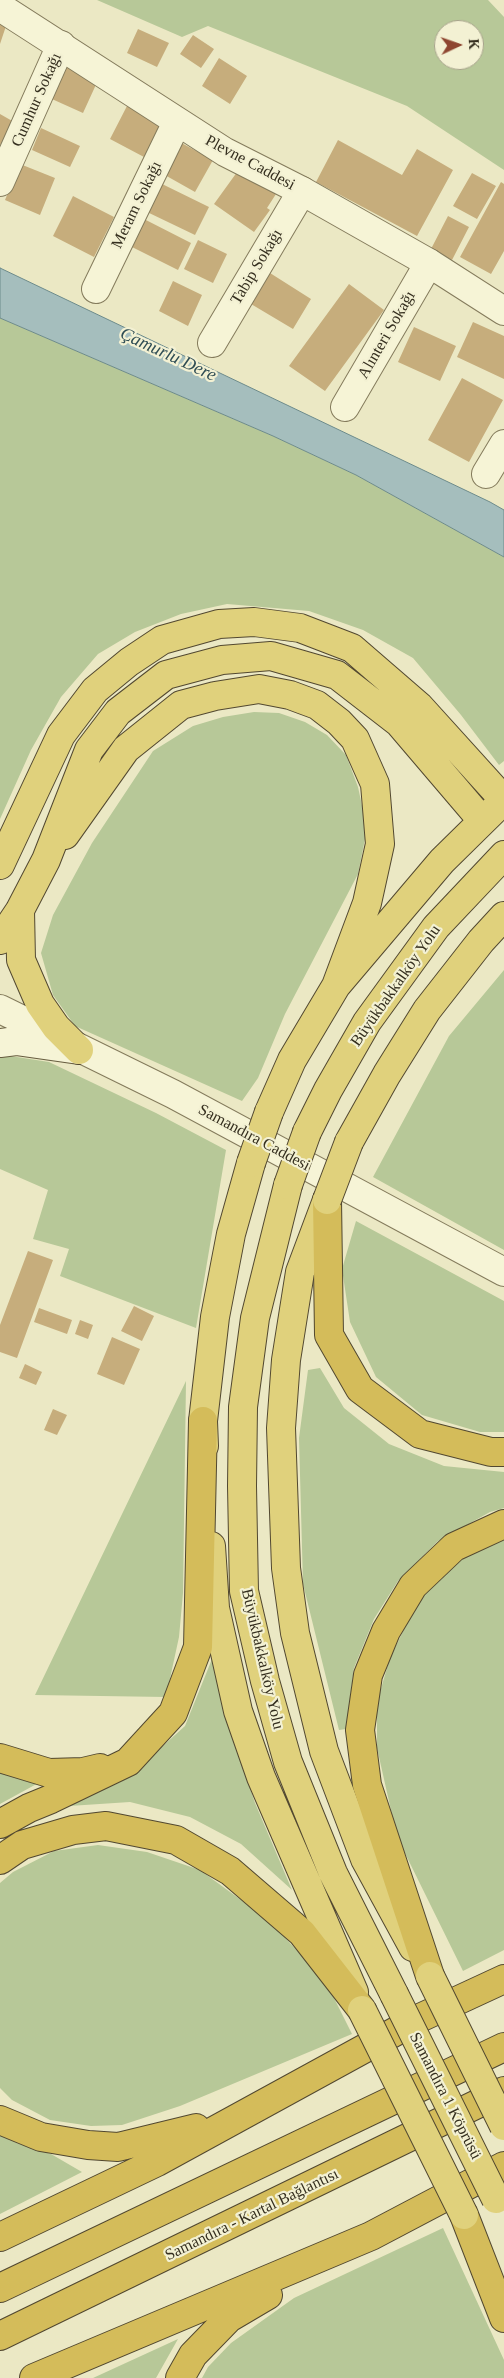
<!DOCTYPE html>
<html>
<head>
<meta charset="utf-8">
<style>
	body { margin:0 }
	#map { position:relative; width:504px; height:2378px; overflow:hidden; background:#ebe8c4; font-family:Georgia,serif }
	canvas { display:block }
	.north { position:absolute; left:434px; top:20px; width:50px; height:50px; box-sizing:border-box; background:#f3f1d3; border:1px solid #a7a38b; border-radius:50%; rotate:87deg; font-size:14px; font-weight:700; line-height:20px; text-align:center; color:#352f1f }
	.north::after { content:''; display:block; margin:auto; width:18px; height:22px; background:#8e4630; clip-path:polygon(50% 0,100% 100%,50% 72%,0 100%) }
</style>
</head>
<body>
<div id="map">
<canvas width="504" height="2378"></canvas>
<div class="north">K</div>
</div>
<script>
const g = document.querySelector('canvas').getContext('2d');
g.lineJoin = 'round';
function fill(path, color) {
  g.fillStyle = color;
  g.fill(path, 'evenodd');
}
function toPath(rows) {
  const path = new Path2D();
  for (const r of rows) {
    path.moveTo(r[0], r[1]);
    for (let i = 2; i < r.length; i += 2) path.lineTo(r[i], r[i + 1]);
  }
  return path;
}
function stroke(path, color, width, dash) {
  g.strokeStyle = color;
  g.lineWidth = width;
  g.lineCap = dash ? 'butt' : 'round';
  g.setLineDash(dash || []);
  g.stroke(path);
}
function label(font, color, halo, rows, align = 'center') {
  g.font = font + ' Georgia,serif';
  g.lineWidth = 4.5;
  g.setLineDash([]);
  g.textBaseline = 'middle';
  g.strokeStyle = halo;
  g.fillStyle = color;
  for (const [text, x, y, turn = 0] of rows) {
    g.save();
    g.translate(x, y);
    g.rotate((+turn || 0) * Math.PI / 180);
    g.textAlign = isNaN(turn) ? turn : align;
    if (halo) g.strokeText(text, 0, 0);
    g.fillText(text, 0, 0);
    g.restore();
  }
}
fill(toPath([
	[97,0,488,0,504,17,504,170,407,106,208,26,182,37],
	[444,30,474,30,474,60,444,60],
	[0,318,273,436,356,475,504,557,504,761,499,765,461,715,413,658,363,630,309,611,227,604,181,614,135,632,98,654,61,697,31,750,0,819],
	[254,712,279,713,305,722,327,735,346,755,358,787,367,829,358,874,285,1014,258,1078,242,1101,75,1026,53,995,41,953,53,915,92,843,153,751,193,726,223,717],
	[504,970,504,1250,373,1177,449,1036],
	[4,1055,49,1062,156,1113,226,1150,196,1328,60,1276,69,1249,33,1239,48,1190,0,1169,0,1056],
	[356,1221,504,1301,504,1432,480,1432,422,1415,376,1377,350,1322,342,1269],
	[320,1368,344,1408,389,1444,444,1466,504,1472,504,1508,490,1512,438,1541,398,1581,374,1619,354,1668,346,1729,339,1730,303,1584,299,1438,308,1370],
	[186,1381,183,1593,179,1637,166,1697,35,1695],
	[504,1538,504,1950,463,1971,397,1837,377,1748,377,1702,390,1658,418,1601,465,1556],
	[212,1659,230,1728,255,1803,292,1890,241,1844,190,1817,130,1802,54,1807,133,1773,185,1726],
	[0,1761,42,1781,0,1804],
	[98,1845,147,1852,200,1870,271,1922,327,1984,352,2034,180,2106,122,2125,91,2126,50,2120,12,2100,0,2088,0,1883,13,1872,54,1851],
	[0,2132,17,2143,51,2154,82,2172,0,2214],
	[443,2228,504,2360,504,2378,202,2378,208,2367,231,2343,294,2298],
	[178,2339,156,2378,93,2378]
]), '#b7c898');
const water = toPath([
	[0,268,490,502,504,510,504,557,356,475,273,436,0,318,0,268]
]);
fill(water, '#a5bebd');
stroke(water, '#6d8b8b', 1);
fill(toPath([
	[0,18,8,20,0,44],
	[138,29,169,43,157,67,127,53],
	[193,35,214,49,201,68,180,54],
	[219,58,247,76,230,104,202,86],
	[59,60,99,78,83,113,43,95],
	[127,106,161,125,144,157,110,139],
	[0,114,14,122,0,145],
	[41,128,80,146,70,167,32,150],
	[174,139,213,160,195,192,156,170],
	[338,140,402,175,417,149,453,170,417,236,316,182],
	[20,164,55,178,40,215,5,200],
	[240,168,276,194,267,208,270,210,254,232,214,204],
	[472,173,496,186,477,219,453,206],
	[158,182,209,207,195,235,145,211],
	[501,182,504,184,504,251,491,274,460,257],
	[73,196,114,217,94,257,53,236],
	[448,216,469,227,452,260,431,249],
	[142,218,191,243,178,270,128,245],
	[198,240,227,254,213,283,184,269],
	[270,273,311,299,293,329,251,304],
	[173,281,202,295,188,326,159,311],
	[349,284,384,310,325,391,289,366],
	[473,322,504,336,504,379,457,357],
	[414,327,456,346,440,381,398,362],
	[462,378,503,400,469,462,428,440],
	[28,1251,53,1260,17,1358,0,1352,0,1325],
	[134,1306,154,1316,142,1341,121,1331],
	[39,1308,72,1320,67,1334,34,1322],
	[80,1320,93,1325,88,1339,75,1334],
	[112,1337,140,1349,124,1385,97,1374],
	[25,1364,42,1372,36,1385,19,1378],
	[53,1409,67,1415,57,1435,44,1430]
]), '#c6ad7c');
stroke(toPath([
	[474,811,504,843]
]), '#c7c3a3', 28, [28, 14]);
const minor = toPath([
	[0,182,61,45],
	[96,289,177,122],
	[212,343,302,191],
	[345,407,429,263],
	[486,474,504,444]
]);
const tertiary = toPath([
	[0,7,225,152,302,191,429,263,504,311],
	[0,1009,173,1094,504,1272]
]);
const secondary = toPath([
	[0,1043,16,1041,79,1050]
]);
const trunk = toPath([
	[65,835,126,749,181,705,215,696,259,689,290,695,317,705,339,722,355,739,375,784,380,844,367,903,336,986],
	[0,865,61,735,95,690,129,662,162,640,219,624,254,622,300,628,352,648,419,706,495,790],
	[20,910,21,960,40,1004,56,1027,79,1050],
	[0,940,20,910,46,860,89,750,118,712,166,675,222,660,271,656,337,675,399,723,474,811],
	[269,1112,292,1060,336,986,442,861,499,805],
	[307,1132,328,1090,367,1022,436,927,504,855],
	[349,1142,387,1074,427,1010,481,941,504,916],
	[288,1185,255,1318,243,1407,242,1486,244,1591,265,1681,288,1762,333,1873,394,1994],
	[327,1200,300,1272,286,1360,281,1428,286,1568,295,1633,324,1751,365,1859,413,1947],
	[204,1446,203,1421,215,1317,231,1234,251,1163],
	[211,1546,215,1608,238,1711,261,1777,354,1992]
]);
const motorway = toPath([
	[327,1200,329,1335,360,1389,420,1434,491,1452,504,1452],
	[0,1758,49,1773,83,1772,100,1768],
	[0,1824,29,1808,51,1799,128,1762,173,1713,198,1647,203,1421],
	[0,1860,22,1845,73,1830,106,1826,176,1840,230,1871,302,1933,362,2010],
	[430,1976,367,1785,360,1730,368,1675,386,1631,413,1586,454,1547,504,1524],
	[0,2120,41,2137,88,2145,118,2147,196,2128],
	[464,2215,504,2318],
	[0,2237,157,2162,422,2017,504,1979],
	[0,2288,504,2047],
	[0,2336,504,2091],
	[34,2378,371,2236,504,2166],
	[180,2378,193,2355,229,2318,268,2295]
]);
stroke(minor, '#847b5c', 30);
stroke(tertiary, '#847b5c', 30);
stroke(secondary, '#665c3f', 30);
stroke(trunk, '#524830', 30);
stroke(motorway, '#524830', 30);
stroke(minor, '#f6f4d6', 28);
stroke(tertiary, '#f6f4d6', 28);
stroke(secondary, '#f6f4d6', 28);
stroke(trunk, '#e0d17c', 28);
stroke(motorway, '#d4bc5a', 28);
const trunkBridge = toPath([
	[251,1163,269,1112],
	[288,1185,307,1132],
	[327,1200,349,1142],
	[430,1976,504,2126],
	[394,1994,496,2199],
	[362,2010,464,2215]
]);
stroke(trunkBridge, '#524830', 30, []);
stroke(trunkBridge, '#e0d17c', 28);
label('16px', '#352f1f', '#f3f1d3', [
	["Cumhur Sokağı",37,100,-66],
	["Plevne Caddesi",250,163,28],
	["Meram Sokağı",137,205,-64],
	["Tabip Sokağı",257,267,-59],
	["Alınteri Sokağı",387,335,-60],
	["Büyükbakkalköy Yolu",396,986,-55],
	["Samandıra Caddesi",254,1138,28],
	["Büyükbakkalköy Yolu",262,1659,77],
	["Samandıra 1 Köprüsü",445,2096,63],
	["Samandıra - Kartal Bağlantısı",252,2215,-26]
]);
label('italic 18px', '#2f4d54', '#f3f1d3', [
	["Çamurlu Dere",168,355,25]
]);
</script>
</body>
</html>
